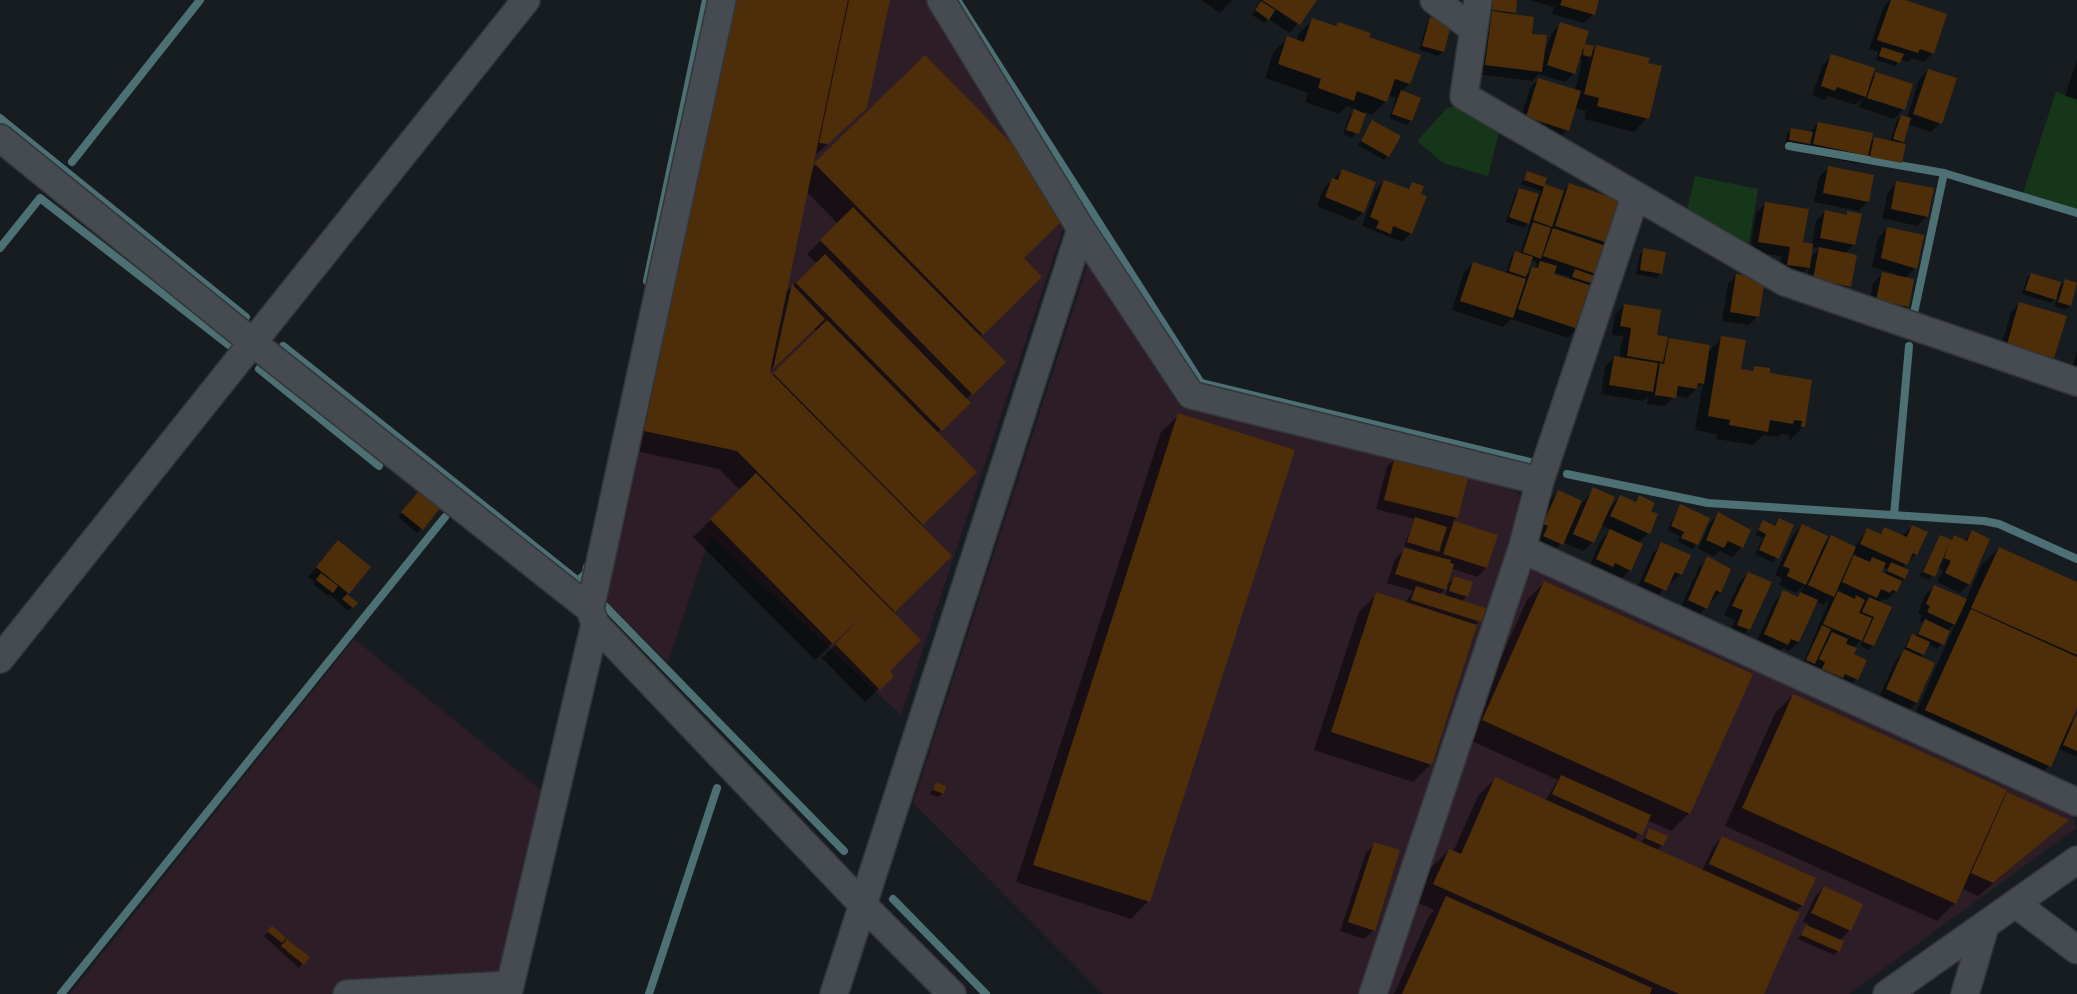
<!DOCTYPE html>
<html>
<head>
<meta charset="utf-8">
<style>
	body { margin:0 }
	canvas { display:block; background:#171c21 }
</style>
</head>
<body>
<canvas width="2077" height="994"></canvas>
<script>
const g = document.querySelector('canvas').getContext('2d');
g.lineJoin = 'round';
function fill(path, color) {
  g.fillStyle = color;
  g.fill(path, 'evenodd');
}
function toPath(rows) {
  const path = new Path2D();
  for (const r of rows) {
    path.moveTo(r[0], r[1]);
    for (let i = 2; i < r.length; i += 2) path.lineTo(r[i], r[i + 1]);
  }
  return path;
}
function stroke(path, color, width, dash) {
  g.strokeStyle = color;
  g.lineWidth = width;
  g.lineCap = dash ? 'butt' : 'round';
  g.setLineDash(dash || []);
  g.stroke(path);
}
fill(toPath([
	[732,0,931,0,1066,220,901,715,710,536,668,663,603,598],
	[1089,261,1186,400,1507,482,1520,496,1518,517,1362,994,1103,994,913,803],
	[1528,565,2072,815,2076,828,1849,994,1385,994],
	[354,639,542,791,502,967,490,979,357,979,333,994,70,994]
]), '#2d1d26');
fill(toPath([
	[2056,92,2077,99,2077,210,2023,193],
	[1458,106,1500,127,1488,176,1443,163,1417,141,1447,108],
	[1695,176,1758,189,1748,248,1686,215]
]), '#153618');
fill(toPath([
	[722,0,888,0,851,122,813,157,811,169,925,57,1022,258,1040,277,979,337,1004,362,966,399,969,403,937,433,975,472,920,526,950,556,892,613,888,671,892,676,865,702,822,658,865,616,862,614,815,660,693,537,741,491,719,469,627,449],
	[806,191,838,224,807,254,817,264,785,293],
	[814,328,817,332,772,376,768,372],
	[1201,0,1236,0,1231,1,1220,13],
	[1260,0,1315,0,1290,33,1268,19,1264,23,1252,15],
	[1493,0,1506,0,1514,12,1511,15,1531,35,1543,55,1552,33,1561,24,1581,50,1586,45,1591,52,1596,47,1647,118,1634,132,1584,119,1586,111,1574,108,1567,130,1558,139,1518,126,1530,88,1539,79,1575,91,1582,60,1579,59,1574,73,1565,82,1538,74,1532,81,1477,74,1483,22,1491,14,1489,14],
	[1529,0,1598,0,1593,14,1584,23,1552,14,1554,7],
	[1890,0,1901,0,1933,53,1924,62,1911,58,1908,62,1900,59,1895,66,1876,60,1878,52,1869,49,1884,6],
	[1431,18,1443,51,1438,56,1419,50,1427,23],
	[1313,20,1334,27,1338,23,1367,38,1409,84,1401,92,1411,120,1407,125,1389,118,1396,98,1388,95,1386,101,1372,115,1365,112,1353,138,1343,134,1350,115,1356,109,1347,106,1339,114,1305,102,1308,93,1265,78,1274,51,1288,38,1296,41,1299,33],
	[1832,55,1870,80,1876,73,1911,85,1903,109,1894,119,1859,107,1862,99,1855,105,1828,96,1825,100,1812,95,1823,65],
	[2077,59,2077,100,2065,96],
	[1928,70,1940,123,1931,132,1908,124,1900,144,1901,162,1896,167,1867,160,1868,154,1858,164,1805,153,1806,148,1785,144,1787,134,1792,130,1809,133,1818,123,1869,144,1874,139,1890,142,1897,120,1902,116,1907,118,1919,79],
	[1372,122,1388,156,1384,160,1358,145],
	[1828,168,1868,201,1859,211,1814,202,1819,177],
	[1342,171,1363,212,1354,221,1317,206,1323,189],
	[1527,173,1543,185,1563,192,1569,185,1607,243,1603,246,1577,328,1568,338,1511,319,1503,327,1452,310,1464,272,1473,263,1506,274,1511,257,1516,253,1520,255,1531,220,1524,228,1506,222,1515,194,1519,190,1539,196,1541,191,1521,184],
	[1530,260,1536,262,1537,266,1525,276],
	[1553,272,1570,277,1569,280,1552,275],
	[1384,181,1407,190,1412,184,1411,233,1402,242,1362,226,1375,191],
	[1897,183,1927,217,1917,226,1882,218,1888,192],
	[1765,204,1802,243,1812,245,1816,221,1825,212,1845,216,1848,213,1854,244,1845,254,1849,286,1840,296,1805,288,1809,267,1799,277,1779,273,1781,256,1750,251,1756,213],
	[1811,247,1820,248,1810,258],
	[1887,229,1915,268,1905,278,1907,306,1898,315,1868,309,1873,283,1882,274,1895,276,1896,274,1872,267,1878,238],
	[1644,250,1661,273,1657,278,1636,274,1640,254],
	[2031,274,2058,288,2065,281,2070,306,2065,310,2054,306,2058,296,2051,303,2022,294,2027,278],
	[1737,275,1758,316,1749,325,1722,321,1728,284],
	[2020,303,2053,357,2044,366,1999,353,2011,312],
	[1624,305,1665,344,1669,340,1708,352,1722,338,1739,370,1750,372,1755,367,1768,374,1811,382,1804,426,1790,440,1789,435,1781,434,1778,437,1763,435,1753,445,1716,439,1717,434,1695,430,1703,383,1687,398,1675,395,1665,406,1647,404,1648,396,1643,401,1601,394,1605,367,1614,357,1619,358,1623,336,1612,335,1615,314],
	[2077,351,2077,379,2070,376],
	[1179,415,1293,451,1148,901,1131,919,1016,882,1161,432],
	[1396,458,1467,476,1456,518,1452,522,1496,536,1486,568,1477,577,1451,568,1446,586,1454,578,1471,583,1466,597,1461,602,1484,609,1475,626,1431,764,1413,782,1314,750,1359,612,1377,594,1405,603,1413,591,1387,583,1395,559,1404,550,1415,554,1418,551,1404,546,1415,519,1376,509,1387,467],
	[1449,585,1445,597,1439,595],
	[1594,489,1608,509,1620,497,1633,503,1639,497,1649,512,1648,533,1638,543,1630,570,1621,579,1588,569,1601,540,1612,530,1600,525,1593,542,1583,551,1562,542,1552,553,1535,545,1540,535,1535,533,1549,501,1558,492,1582,503],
	[414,498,421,529,417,533,398,517],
	[1680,506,1708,519,1693,549,1678,542,1680,536,1667,530],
	[1719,514,1749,531,1741,548,1732,557,1720,551,1714,556,1698,549,1710,523],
	[1779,519,1792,526,1773,563,1755,554,1763,538,1755,535,1763,522,1773,527],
	[1802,526,1822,546,1831,537,1854,548,1867,529,1879,534,1885,528,1902,536,1912,526,1916,554,1901,569,1904,578,1896,591,1887,600,1883,599,1878,603,1873,646,1869,650,1860,646,1864,637,1853,648,1857,679,1847,688,1803,664,1830,598,1823,605,1816,602,1798,642,1789,651,1783,648,1778,653,1756,643,1775,601,1784,592,1797,598,1805,584,1796,593,1779,585,1782,578,1775,575,1793,535],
	[1851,553,1856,555,1846,565],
	[1883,567,1887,569,1885,575,1880,573],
	[1972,532,1969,584,1960,593,1937,582,1943,570,1938,568,1929,580,1920,576,1940,537,1950,541,1954,537,1964,541],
	[1662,544,1681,574,1671,583,1669,582,1656,599,1636,590,1653,553],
	[1999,548,2077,583,2077,704,2067,726,2077,718,2077,757,2057,748,2049,766,2031,784,1909,728,1956,622,1947,631,1938,649,1928,644,1920,658,1933,664,1916,703,1907,712,1878,699,1896,660,1902,653,1908,640,1912,636,1915,637,1923,623,1919,622,1922,615,1918,613,1925,595,1935,586,1966,600,1981,566],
	[329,551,348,593,346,595,352,607,348,611,329,594,328,596,313,584,315,582,308,577],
	[1708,558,1720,592,1697,617,1680,609,1699,567],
	[1748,573,1749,629,1740,638,1729,634,1735,620,1724,615,1739,583],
	[1545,582,1689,813,1671,831,1647,820,1634,840,1641,843,1649,829,1662,845,1657,850,1702,871,1713,847,1722,838,1802,905,1795,912,1762,994,1394,994,1429,916,1434,910,1416,902,1431,868,1449,850,1453,852,1478,796,1496,778,1545,801,1558,780,1465,738,1527,600],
	[1793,695,2001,801,2008,794,2067,821,1978,896,1961,888,1955,903,1937,921,1725,826,1775,713],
	[936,784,943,793,938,797,930,794],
	[1375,844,1374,930,1364,939,1340,931,1366,853],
	[1824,887,1850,930,1839,941,1838,951,1834,955,1798,939,1809,924,1803,922,1815,897],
	[272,928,308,957,299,968,264,936]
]), '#0007');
stroke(toPath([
	[957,0,1201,383,1534,463],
	[0,118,246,317],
	[1789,146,1944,173,1914,313],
	[72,162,200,0],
	[1944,173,2077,213],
	[0,248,40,198,229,345],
	[647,281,706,0],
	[283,346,578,581,586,573,587,567],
	[259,369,379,466],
	[1567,474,1708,503,1984,521,1999,524,2077,559],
	[1894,515,1909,346],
	[603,604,844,851],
	[893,899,986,994],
	[61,994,445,517],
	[649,994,717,788]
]), '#4d7075', 8);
fill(toPath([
	[735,0,848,0,770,372,952,556,895,612,737,451,644,431],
	[849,0,890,0,867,108,828,144,819,143],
	[1262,0,1317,0,1300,25],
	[1493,0,1517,0,1516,13,1492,10],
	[1562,0,1599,0,1595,15,1560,5],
	[1891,0,1905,0,1947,14,1934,54,1920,49,1918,53,1877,40],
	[1261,1,1275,10,1269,20,1255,10],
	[1492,11,1534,17,1532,34,1547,35,1542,72,1485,65],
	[1430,17,1452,22,1444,52,1422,46],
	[1312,18,1336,26,1338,22,1371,33,1369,37,1421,55,1410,84,1395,79,1387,102,1357,91,1354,101,1318,88,1321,79,1278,64,1287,36,1304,42],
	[1560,22,1589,31,1585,44,1594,46,1591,57,1583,55,1584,46,1575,74,1547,65],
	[1596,45,1650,58,1648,63,1662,66,1649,119,1597,106,1599,98,1584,94],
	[1882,47,1904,54,1900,63,1879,56],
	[1831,54,1875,68,1866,97,1837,87,1835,91,1821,86],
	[925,55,1028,160,1062,221,1024,258,1042,277,983,335,814,163],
	[1928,69,1957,78,1942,124,1913,114],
	[1876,72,1913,84,1905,110,1867,98],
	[1538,78,1581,91,1569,131,1526,117],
	[1401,90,1421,98,1412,121,1392,114],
	[1354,109,1366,114,1359,134,1346,130],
	[1901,115,1911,118,1904,142,1893,139],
	[1372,120,1401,136,1389,157,1361,141],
	[1818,122,1873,133,1868,156,1813,144],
	[1791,128,1813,132,1810,144,1789,140],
	[1874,137,1906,144,1902,163,1870,157],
	[1828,166,1874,175,1869,202,1823,193],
	[1342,169,1376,182,1364,213,1325,197,1332,178,1338,180],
	[1527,171,1547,178,1545,184,1564,191,1552,227,1533,220,1544,187,1524,180],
	[1384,180,1409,189,1412,182,1424,186,1421,194,1427,196,1412,234,1393,226,1391,234,1376,228,1379,221,1370,217],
	[1896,181,1934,188,1928,217,1891,209],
	[1569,183,1622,201,1608,243,1555,226],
	[1519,188,1539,194,1529,224,1509,217],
	[1765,202,1809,209,1803,242,1813,244,1810,268,1787,265,1790,247,1758,242],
	[853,207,1006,362,973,395,820,240],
	[1825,210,1847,215,1847,211,1862,214,1855,245,1820,238],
	[1533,222,1551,228,1541,259,1523,252],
	[1887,227,1924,235,1917,269,1881,258],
	[1553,228,1609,247,1599,275,1543,256],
	[1819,247,1857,255,1851,287,1813,279],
	[1643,248,1666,252,1662,274,1640,270],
	[1515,251,1533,257,1526,277,1509,271],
	[825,254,971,403,942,431,796,283],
	[1540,261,1557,266,1554,274,1593,286,1578,329,1518,309,1532,267,1538,268],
	[1473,262,1526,279,1513,318,1460,301],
	[1575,269,1597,277,1594,284,1572,277],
	[1882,272,1914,279,1909,307,1876,300],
	[2031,273,2061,282,2056,300,2025,290],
	[1736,274,1765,278,1759,317,1730,312],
	[2065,279,2077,283,2071,306,2058,302],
	[792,284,825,319,773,369],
	[2019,302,2067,316,2054,358,2007,344],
	[1624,304,1661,310,1657,335,1668,337,1663,362,1627,356,1631,328,1620,326],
	[827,320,977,472,923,525,773,373],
	[1721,336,1746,340,1741,369,1753,371,1754,366,1770,368,1770,373,1812,380,1805,427,1801,427,1802,421,1794,420,1793,424,1770,420,1768,432,1729,425,1730,420,1708,416],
	[1669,338,1710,345,1704,384,1698,383,1697,389,1678,386,1676,398,1655,395,1660,363,1664,364],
	[1614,356,1658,363,1653,392,1609,385],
	[1178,413,1295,450,1150,902,1033,865],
	[1395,456,1469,474,1458,518,1384,500],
	[756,473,921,640,890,671,894,676,880,690,835,644,864,614,833,644,710,519],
	[1593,487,1615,497,1594,543,1573,534],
	[1558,490,1582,501,1563,545,1543,536,1548,526,1543,524],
	[419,491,440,508,423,530,401,512],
	[1620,495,1636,502,1639,495,1655,503,1651,511,1658,514,1650,534,1610,516],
	[1680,504,1710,518,1698,545,1681,538,1684,532,1671,526],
	[1718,512,1751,530,1743,548,1728,541,1724,548,1706,540],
	[1415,517,1447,527,1439,552,1407,542],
	[1779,518,1794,525,1779,559,1759,550,1766,534,1758,530,1763,520,1775,526],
	[1454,521,1498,535,1487,568,1443,554],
	[1802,524,1828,536,1806,585,1787,576,1790,569,1783,566],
	[1912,525,1928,532,1917,555,1913,553,1907,565,1860,544,1867,528,1881,534,1884,527,1907,537],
	[1610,529,1643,544,1631,571,1615,563,1613,567,1596,559],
	[1972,530,1990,539,1970,585,1945,573,1951,561,1944,558,1950,542,1935,577,1923,572,1940,535,1952,540,1954,535,1967,541],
	[1831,535,1856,547,1834,597,1808,585],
	[338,540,371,567,349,594,316,567],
	[1661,542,1691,555,1682,575,1675,572,1666,591,1644,581],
	[1999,547,2077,582,2077,655,1971,608],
	[1404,548,1451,560,1450,563,1454,564,1446,590,1395,574],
	[1854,555,1870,562,1872,557,1886,563,1882,572,1902,581,1897,592,1892,590,1890,593,1881,589,1877,598,1842,582],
	[1707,556,1731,569,1721,593,1716,590,1707,609,1688,600],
	[1891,562,1909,570,1905,579,1887,571],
	[1748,572,1772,582,1750,630,1737,625,1743,610,1732,606],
	[321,573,338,586,333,593,316,580],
	[1454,576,1473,582,1468,597,1449,591],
	[1544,581,1753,674,1690,814,1482,720],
	[1934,585,1967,599,1955,625,1927,612,1930,606,1926,604],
	[1416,586,1486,608,1481,622,1411,600],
	[1783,590,1798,597,1800,592,1818,600,1799,642,1791,639,1788,645,1764,634],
	[1838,591,1855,599,1856,595,1865,600,1859,613,1872,618,1862,641,1823,624],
	[1376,592,1477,625,1432,765,1331,732],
	[347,594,358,603,353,608,342,599],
	[1869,597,1892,607,1874,646,1863,642,1874,617,1862,612],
	[1971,609,2077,657,2077,708,2051,767,1925,710],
	[1925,619,1950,631,1944,645,1918,634],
	[1822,625,1831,629,1815,664,1806,660],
	[1832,632,1848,639,1846,644,1857,648,1854,654,1867,660,1858,680,1845,674,1843,678,1822,669,1825,662,1819,659],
	[1912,634,1930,642,1924,655,1906,647],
	[1904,649,1935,663,1917,703,1886,689],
	[1793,694,2007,790,1956,904,1742,808],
	[2077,713,2077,751,2063,745],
	[1561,775,1651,815,1642,835,1552,794],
	[1495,777,1800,913,1764,994,1679,994,1433,884,1449,849,1461,854],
	[936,782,946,786,944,794,933,790],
	[2007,792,2069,820,1993,883,1971,873],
	[1649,828,1668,836,1663,846,1645,838],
	[1722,836,1816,878,1803,906,1709,864],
	[1374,842,1400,850,1375,931,1348,922],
	[1824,886,1863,904,1851,931,1811,913],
	[1446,896,1652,988,1650,994,1402,994],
	[1806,925,1844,941,1840,952,1801,935],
	[272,926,286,938,282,943,267,931],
	[287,939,310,957,304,965,281,946]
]), '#4e2d09');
const minor = toPath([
	[722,0,590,609,595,624,862,904,952,994],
	[941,0,1081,229,1191,395,1540,481,1522,549,1373,994],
	[1434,0,1472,28],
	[1478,0,1464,96,1785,282,2077,382],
	[0,138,252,342,590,609],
	[1540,481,1635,197],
	[1522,549,2077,802],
	[0,659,526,0],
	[2016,904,2077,950],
	[347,994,510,985],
	[508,994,595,624],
	[834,994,1081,229],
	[1887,994,2077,860],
	[1965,994,1985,926]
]);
stroke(minor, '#333639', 30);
stroke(minor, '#454b50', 27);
</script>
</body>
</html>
